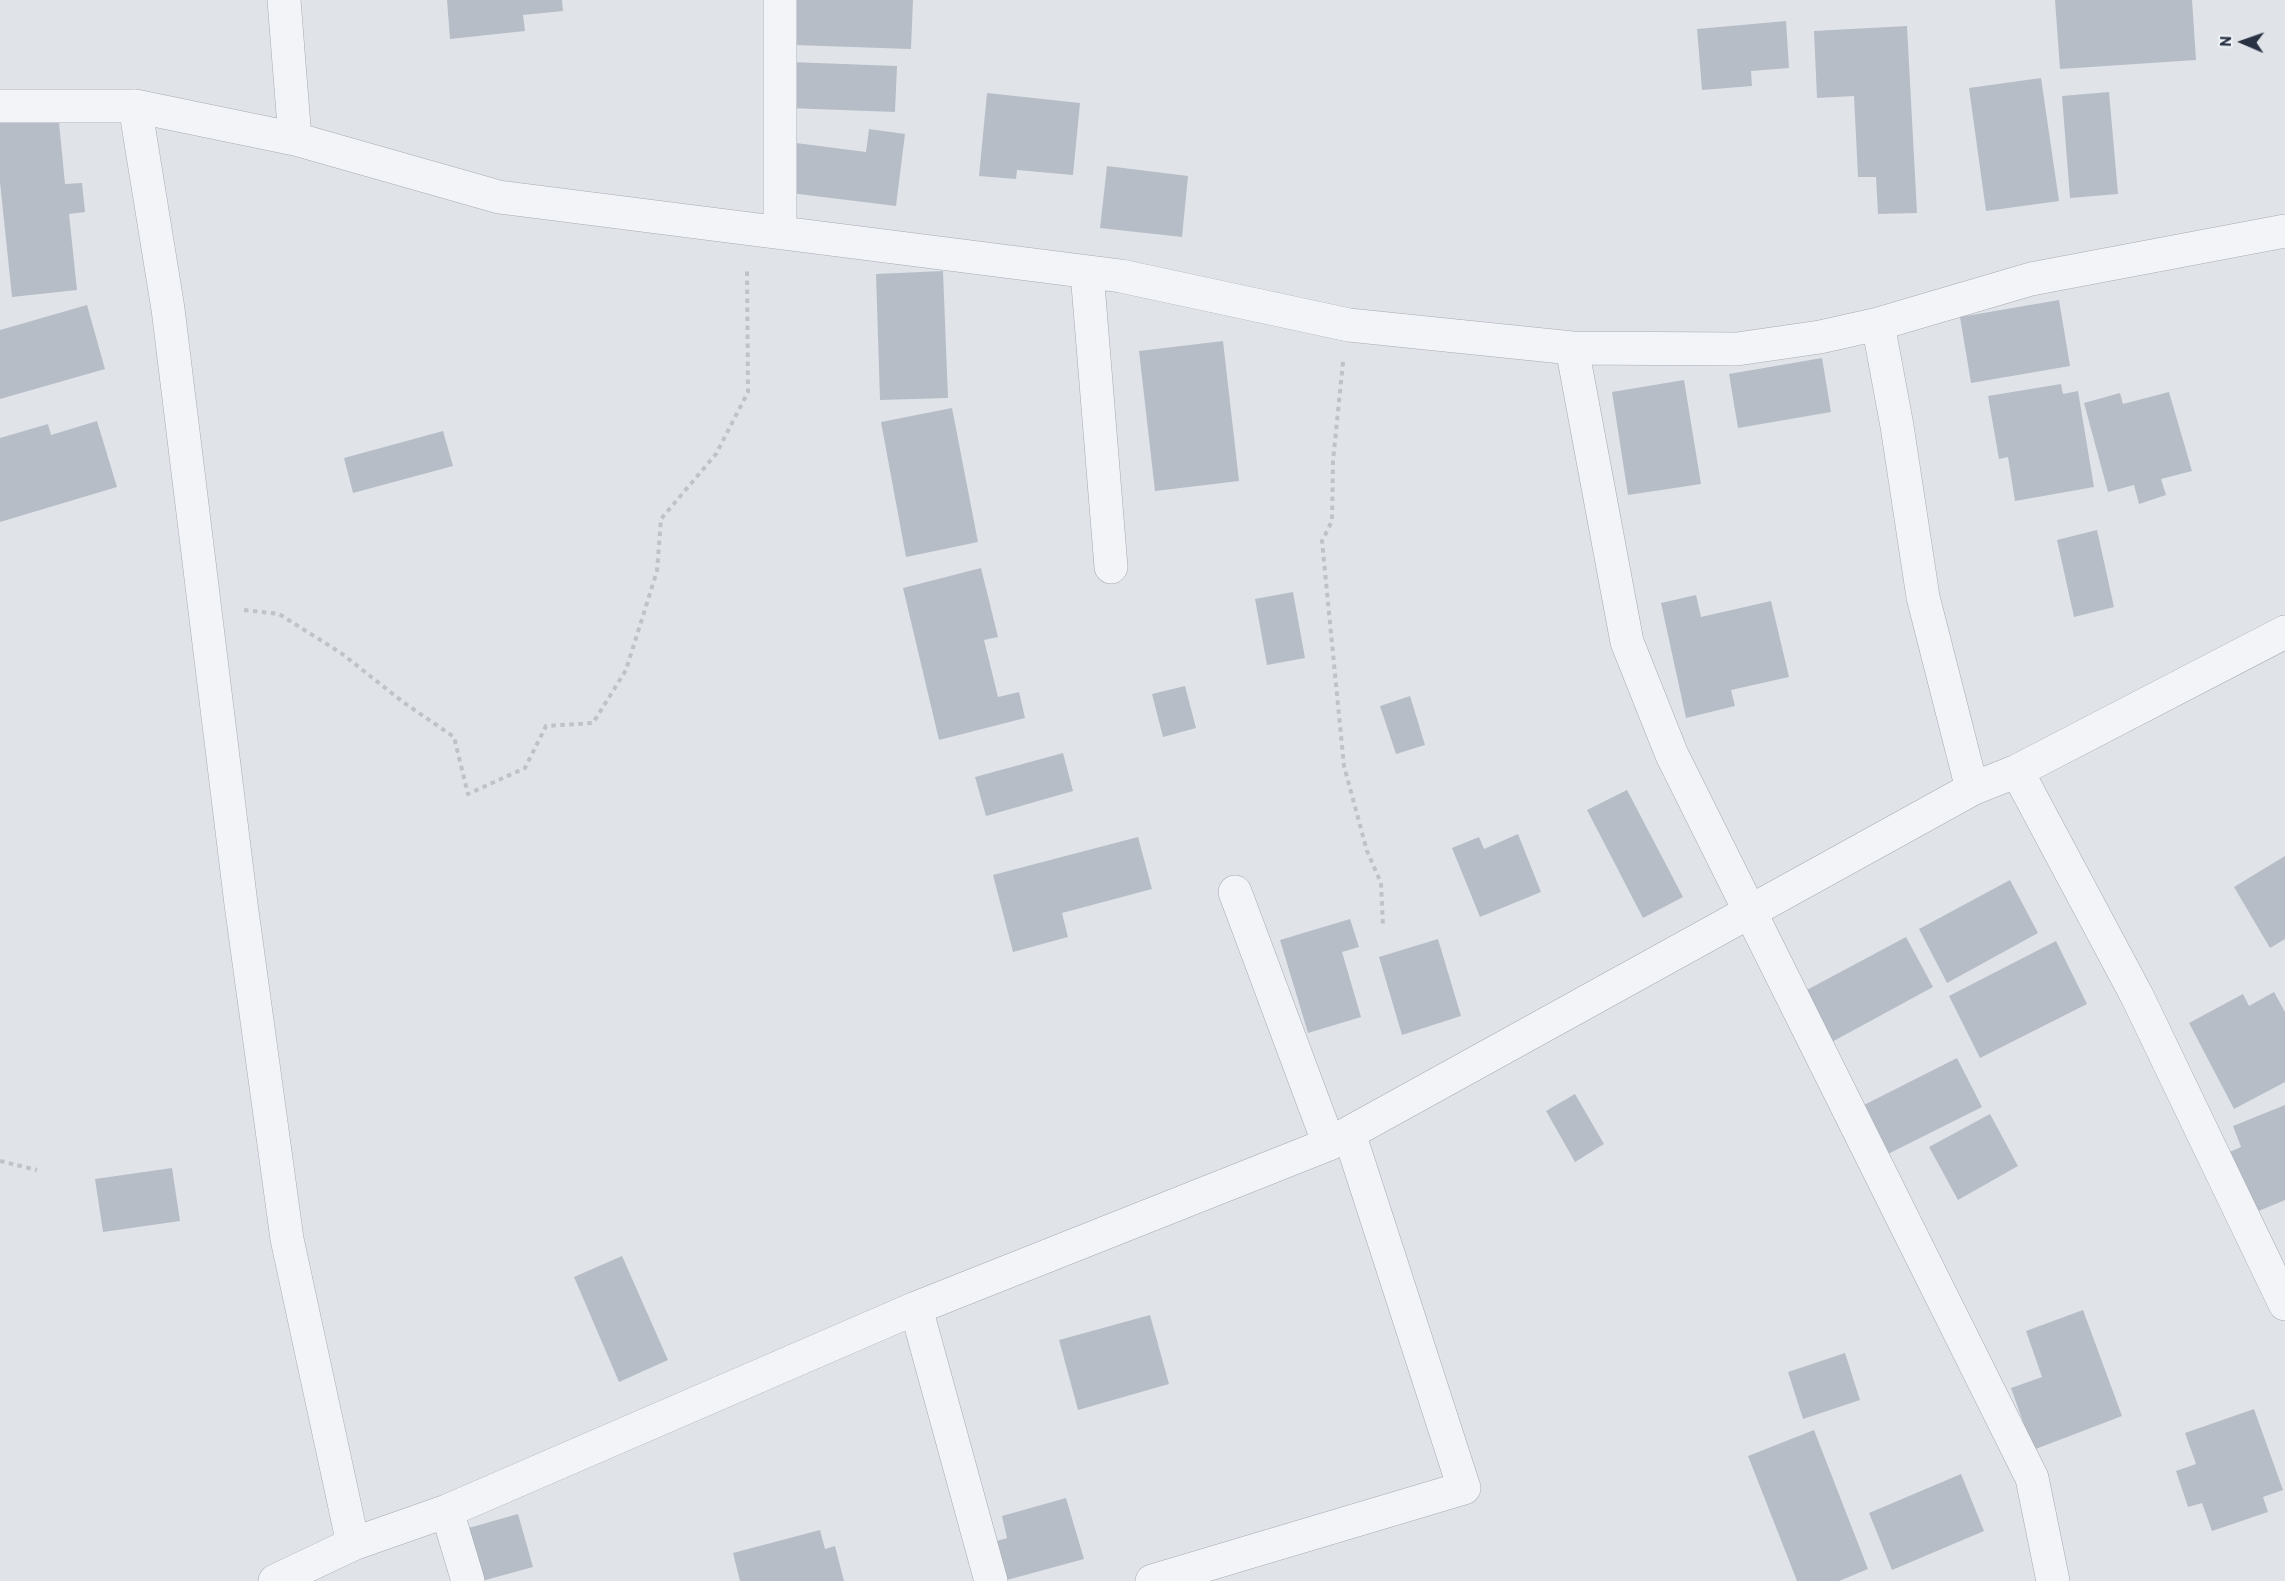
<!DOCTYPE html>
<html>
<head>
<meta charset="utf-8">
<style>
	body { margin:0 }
	#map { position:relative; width:2285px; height:1581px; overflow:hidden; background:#e0e4e9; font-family:Barlow,sans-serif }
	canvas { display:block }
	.north { position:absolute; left:2213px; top:12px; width:60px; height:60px; -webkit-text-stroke:4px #eff3f7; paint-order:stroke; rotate:272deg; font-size:16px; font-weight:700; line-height:24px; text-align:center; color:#283242 }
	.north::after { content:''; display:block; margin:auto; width:21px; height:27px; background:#283242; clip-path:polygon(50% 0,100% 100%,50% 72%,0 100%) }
</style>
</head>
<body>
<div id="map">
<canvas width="2285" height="1581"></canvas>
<div class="north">N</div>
</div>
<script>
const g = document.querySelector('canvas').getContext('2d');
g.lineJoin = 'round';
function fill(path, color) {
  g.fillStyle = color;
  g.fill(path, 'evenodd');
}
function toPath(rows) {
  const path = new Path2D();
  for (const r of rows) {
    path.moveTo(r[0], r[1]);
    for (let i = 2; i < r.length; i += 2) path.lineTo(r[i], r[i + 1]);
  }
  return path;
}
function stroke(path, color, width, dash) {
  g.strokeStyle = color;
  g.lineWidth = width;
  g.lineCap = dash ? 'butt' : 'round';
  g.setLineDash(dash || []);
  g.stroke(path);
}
fill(toPath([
	[447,0,562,0,563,11,523,15,525,31,450,39],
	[794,0,913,0,911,49,793,45],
	[2055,0,2192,0,2196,60,2060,69],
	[1786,21,1789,68,1751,71,1752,86,1702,90,1697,29],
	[1907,26,1917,213,1878,214,1876,177,1858,177,1854,96,1817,98,1814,31],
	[790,62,897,66,895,112,788,108],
	[2041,78,2059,201,1986,211,1969,88],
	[2109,92,2118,194,2070,198,2062,96],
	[987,93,1080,103,1073,175,1017,170,1016,179,979,176],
	[58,112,65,184,82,183,85,212,69,214,77,290,12,297,0,182,0,118],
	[869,129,905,134,896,206,790,193,796,143,866,152],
	[1107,166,1188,176,1182,237,1100,228],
	[943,271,948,398,880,400,876,274],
	[2059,300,2070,366,1971,383,1960,317],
	[87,305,105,369,0,399,0,330],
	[1223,341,1239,481,1155,491,1139,351],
	[1822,358,1831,412,1738,428,1729,374],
	[1684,380,1701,484,1628,495,1612,392],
	[2061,384,2063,394,2078,391,2094,487,2015,501,2008,457,1999,459,1988,396],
	[2169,392,2192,471,2161,479,2166,495,2139,504,2134,485,2108,492,2084,403,2120,393,2123,404],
	[952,408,978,542,906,557,881,422],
	[97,421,117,487,0,522,0,438,48,424,51,435],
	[443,431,453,466,353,493,344,458],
	[2097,530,2114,607,2074,617,2057,540],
	[981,568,998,637,984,640,998,697,1019,692,1025,718,939,740,903,588],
	[1293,592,1305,658,1267,665,1255,599],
	[1696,595,1701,617,1771,601,1789,677,1731,690,1735,706,1686,718,1661,603],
	[1185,686,1196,728,1163,737,1152,694],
	[1410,696,1425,745,1396,754,1380,706],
	[1063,753,1073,791,986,816,975,777],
	[1627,790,1683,897,1643,918,1587,810],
	[1518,834,1541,892,1480,917,1452,848,1479,837,1484,849],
	[1138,837,1152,889,1062,913,1068,937,1013,952,993,875],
	[2285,856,2285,939,2270,948,2234,887],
	[2010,880,2038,933,1947,983,1919,929],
	[1350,919,1359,947,1342,952,1361,1017,1308,1033,1280,940],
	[1906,937,1933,987,1830,1043,1803,992],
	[1438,939,1461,1016,1402,1035,1379,957],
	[2056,941,2087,1004,1980,1058,1949,996],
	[2274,992,2285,1012,2285,1082,2234,1109,2189,1023,2243,994,2249,1006],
	[1957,1058,1982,1107,1886,1155,1862,1106],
	[1575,1094,1604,1144,1575,1162,1546,1111],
	[2285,1105,2285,1200,2249,1215,2225,1154,2241,1147,2233,1126],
	[1990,1114,2018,1166,1958,1200,1929,1147],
	[172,1168,180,1221,103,1232,95,1179],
	[622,1256,668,1360,619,1382,574,1277],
	[2083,1310,2122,1416,2033,1450,2011,1388,2042,1377,2026,1331],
	[1150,1315,1169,1384,1078,1410,1059,1340],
	[1845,1353,1860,1400,1803,1419,1788,1372],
	[2254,1409,2283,1490,2263,1497,2268,1512,2212,1531,2202,1503,2188,1507,2176,1471,2196,1464,2185,1433],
	[1814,1430,1868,1569,1839,1581,1797,1581,1748,1456],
	[1961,1474,1984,1531,1892,1570,1869,1513],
	[1066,1498,1084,1559,1007,1580,997,1541,1007,1538,1002,1516],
	[518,1514,533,1567,482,1581,465,1529],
	[820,1530,825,1549,835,1546,844,1581,740,1581,733,1553]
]), '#b7bdc7');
const minor = toPath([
	[284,0,295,139],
	[780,0,780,232],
	[0,106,135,106,295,139,499,197,1121,276,1349,325,1572,348,1737,349,1820,337,1878,324,2031,279,2285,231],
	[135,106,168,309,241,904,287,1239,353,1544],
	[1087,272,1111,567],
	[1878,324,1897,426,1923,597,1972,789],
	[1572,348,1627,642,1672,755,2032,1478,2053,1581],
	[2017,771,2137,996,2285,1304],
	[1235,892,1329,1144],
	[916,1308,991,1581],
	[447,1511,468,1581],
	[275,1581,353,1544,447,1511,916,1308,1329,1144,1972,789,2017,771,2285,632],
	[1152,1581,1464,1488,1349,1133]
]);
stroke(minor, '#a5abb4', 34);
stroke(toPath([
	[1343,362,1333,461,1332,521,1322,541,1344,766,1367,851,1381,883,1383,926],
	[244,610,279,614,341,653,403,702,454,737,468,794,525,768,546,726,593,723,626,670,657,571,661,519,716,454,748,392,747,268],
	[0,1161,37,1170]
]), '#bec2c9', 4, [4.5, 4.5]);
stroke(minor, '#f3f4f8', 33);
</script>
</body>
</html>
